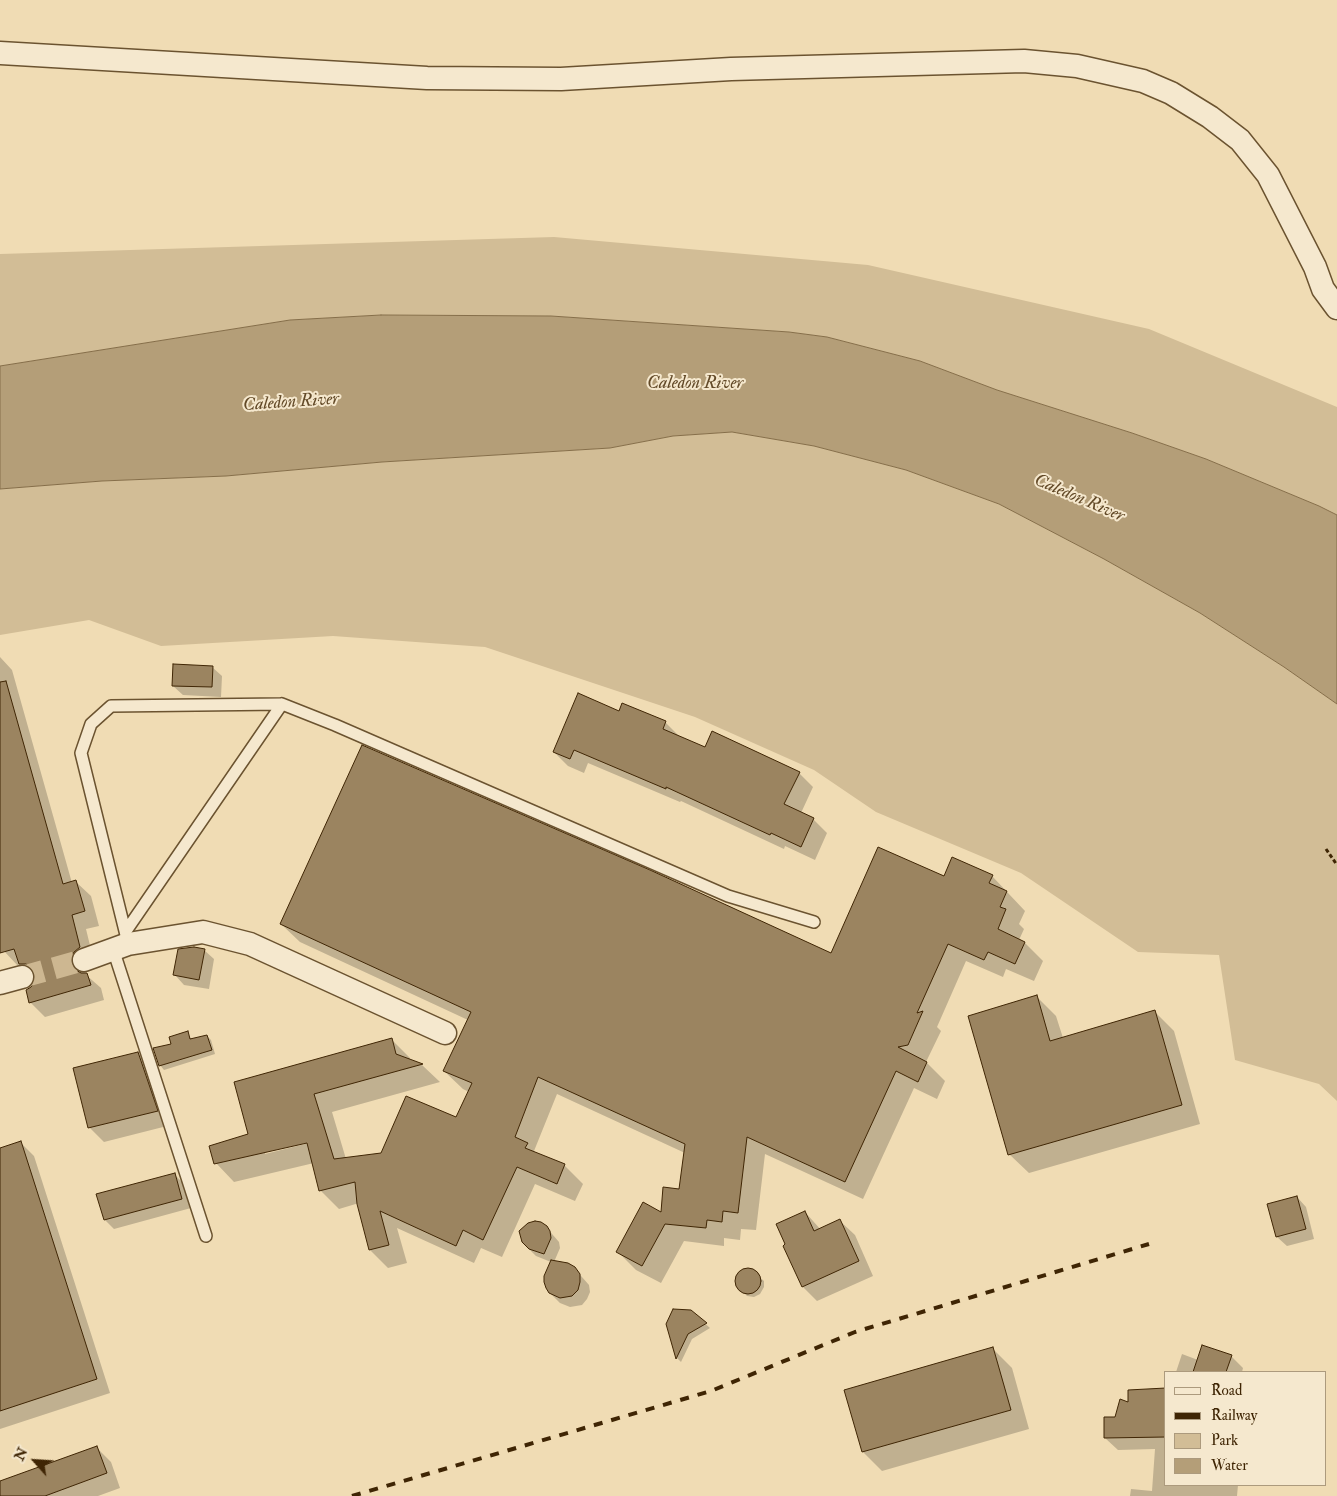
<!DOCTYPE html>
<html>
<head>
<meta charset="utf-8">
<style>
	body { margin:0 }
	#map { position:relative; width:1337px; height:1496px; overflow:hidden; background:#f0dcb4; font-family:"IM FELL Double Pica",serif }
	canvas { display:block }
	.legend { position:absolute; left:1164px; top:1371px; width:162px; height:115px; box-sizing:border-box; background:#f5e8ce; border:1px solid #ac9a7d; margin:0; padding:6px 9px; list-style:none; font-size:15px; color:#3f2504 }
	.legend li { display:flex; align-items:center; gap:10px; height:25px }
	.legend b { width:25px; border:1px solid #ac9a7d }
	.north { position:absolute; left:10px; top:1436px; width:50px; height:50px; -webkit-text-stroke:4px #f5e8ce; paint-order:stroke; rotate:296deg; font-size:14px; font-weight:700; line-height:20px; text-align:center; color:#3f2504 }
	.north::after { content:''; display:block; margin:auto; width:18px; height:22px; background:#3f2504; clip-path:polygon(50% 0,100% 100%,50% 72%,0 100%) }
</style>
</head>
<body>
<div id="map">
<canvas width="1337" height="1496"></canvas>
<ul class="legend">
<li><b style="height:6px;background:#f5e8ce"></b>Road</li>
<li><b style="height:6px;background:#3f2504"></b>Railway</li>
<li><b style="height:14px;background:#d2bd96"></b>Park</li>
<li><b style="height:14px;background:#b49e78"></b>Water</li>
</ul>
<div class="north">N</div>
</div>
<script>
const g = document.querySelector('canvas').getContext('2d');
g.lineJoin = 'round';
function fill(path, color) {
  g.fillStyle = color;
  g.fill(path, 'evenodd');
}
function toPath(rows) {
  const path = new Path2D();
  for (const r of rows) {
    if (r.length === 3) {
      path.moveTo(r[0] + r[2], r[1]);
      path.arc(r[0], r[1], r[2], 0, 2 * Math.PI);
      continue;
    }
    path.moveTo(r[0], r[1]);
    for (let i = 2; i < r.length; i += 2) path.lineTo(r[i], r[i + 1]);
  }
  return path;
}
function stroke(path, color, width, dash) {
  g.strokeStyle = color;
  g.lineWidth = width;
  g.lineCap = dash ? 'butt' : 'round';
  g.setLineDash(dash || []);
  g.stroke(path);
}
function label(font, color, halo, rows, align = 'center') {
  g.font = font + ' "IM FELL Double Pica",serif';
  g.lineWidth = 4;
  g.setLineDash([]);
  g.textBaseline = 'middle';
  g.strokeStyle = halo;
  g.fillStyle = color;
  for (const [text, x, y, turn = 0] of rows) {
    g.save();
    g.translate(x, y);
    g.rotate((+turn || 0) * Math.PI / 180);
    g.textAlign = isNaN(turn) ? turn : align;
    if (halo) g.strokeText(text, 0, 0);
    g.fillText(text, 0, 0);
    g.restore();
  }
}
fill(toPath([
	[554,237,868,265,1149,329,1337,407,1337,515,1319,506,1206,459,1132,433,997,390,920,361,827,337,789,332,552,316,381,315,290,320,0,366,0,254],
	[732,432,814,446,906,470,999,504,1104,559,1200,613,1284,667,1337,704,1337,1101,1319,1084,1235,1060,1219,955,1138,952,1021,873,876,812,814,770,695,717,485,647,333,636,161,646,89,620,0,635,0,489,102,481,226,476,382,462,610,448,673,436]
]), '#d2bd96');
const water = toPath([
	[381,315,551,316,789,332,827,337,920,361,997,390,1132,433,1206,459,1319,506,1337,515,1337,704,1284,667,1200,613,1104,559,999,504,906,470,814,446,732,432,673,436,610,448,382,462,226,476,102,481,0,489,0,366,290,320,381,315]
]);
fill(water, '#b49e78');
stroke(water, '#856e4a', 1);
fill(toPath([
	[0,657,12,670,72,883,76,882,91,896,99,926,86,929,94,962,88,966,85,974,101,988,104,1000,45,1017,30,1002,32,987,36,978,21,965,18,966,4,951,0,939],
	[212,667,222,676,221,697,183,695,173,686],
	[620,712,665,722,679,736,705,748,799,773,813,787,801,813,813,819,827,833,815,860,785,846,784,849,681,801,680,802,588,763,584,773,568,766,554,752],
	[992,876,1025,911,1019,924,1024,929,1019,940,1025,943,1043,961,1034,981,1006,969,1003,977,966,961,937,1027,941,1031,926,1062,945,1081,937,1099,914,1088,863,1199,765,1154,756,1230,741,1229,740,1240,724,1238,724,1246,684,1241,661,1283,636,1270,617,1251,662,1214,680,1190,685,1153,557,1094,534,1151,538,1155,564,1165,583,1184,575,1201,535,1184,502,1257,481,1248,474,1263,397,1228,407,1263,388,1268,370,1250,359,1203,339,1209,320,1190,314,1163,234,1182,216,1163,249,1135,391,1039,410,1058,410,1061,422,1065,440,1082,332,1112,346,1159,382,1155,457,1119,469,1092,463,1089,444,1071,468,1020,300,942,281,924,832,955,944,877],
	[313,1140,313,1142,265,1154,265,1151],
	[204,950,214,959,209,989,184,985,175,975],
	[1037,997,1056,1016,1063,1038,1155,1012,1174,1031,1200,1124,1029,1173,1009,1154],
	[187,1033,192,1040,207,1036,211,1040,215,1054,164,1070,160,1065,173,1044],
	[138,1053,153,1068,171,1125,104,1142,90,1128,75,1069],
	[20,1142,34,1156,110,1393,0,1429,0,1149],
	[174,1174,184,1184,191,1208,114,1229,105,1220],
	[1297,1197,1306,1207,1314,1239,1287,1246,1277,1237,1268,1205],
	[805,1212,821,1230,840,1221,855,1235,873,1276,817,1301,803,1287,784,1246],
	[546,1227,559,1242,560,1248,554,1262,574,1268,589,1285,590,1292,587,1299,582,1305,570,1307,560,1303,550,1293,551,1262,536,1256,526,1246,521,1232],
	[747,1269,751,1270,764,1281,764,1287,760,1294,754,1297,747,1296,739,1288,737,1278,740,1272],
	[691,1311,710,1328,692,1339,681,1362,677,1358,667,1324],
	[993,1349,1012,1368,1029,1429,882,1471,863,1452],
	[1182,1354,1198,1360,1231,1356,1243,1368,1242,1372,1176,1372],
	[1166,1389,1166,1485,1238,1485,1237,1496,1130,1496,1131,1489,1152,1491,1155,1449,1118,1450,1105,1438,1116,1418,1130,1404],
	[96,1447,111,1462,120,1488,98,1496,0,1496,0,1483]
]), '#0003');
const building = toPath([
	[173,664,213,666,212,687,172,686,173,664],
	[6,681,63,884,76,880,85,911,72,915,80,947,74,952,71,958,72,964,76,970,81,973,87,973,91,985,29,1003,26,990,31,987,35,981,35,974,32,968,26,964,19,964,14,949,0,953,0,682,6,681],
	[578,693,619,711,622,703,666,721,663,729,705,747,712,731,800,772,784,804,814,818,801,847,771,833,770,835,666,787,666,789,574,750,570,759,553,752,578,693],
	[362,745,650,870,831,953,878,847,944,876,952,857,993,875,989,883,1007,891,1000,907,1006,909,998,929,1025,942,1015,964,988,952,984,960,948,944,917,1013,923,1011,908,1045,898,1047,927,1062,918,1082,896,1071,845,1182,747,1137,738,1213,723,1211,722,1222,707,1220,706,1228,665,1224,642,1266,616,1252,643,1202,661,1212,663,1187,679,1189,685,1144,538,1077,515,1137,528,1143,525,1148,565,1164,557,1184,517,1167,483,1240,463,1230,456,1246,380,1211,389,1245,369,1250,357,1204,355,1182,319,1191,307,1143,214,1164,209,1146,248,1134,234,1082,392,1038,396,1054,423,1064,314,1094,334,1159,381,1153,406,1096,456,1117,472,1083,443,1071,471,1012,280,924,362,745],
	[194,947,205,949,199,980,173,975,178,949,194,947],
	[1037,995,1050,1041,1155,1010,1182,1105,1008,1155,968,1016,1037,995],
	[188,1031,190,1039,207,1035,212,1050,159,1066,153,1048,171,1044,169,1037,188,1031],
	[138,1052,158,1111,88,1128,73,1068,138,1052],
	[21,1141,97,1379,0,1411,0,1148,21,1141],
	[175,1173,182,1199,104,1220,96,1194,175,1173],
	[1297,1196,1306,1229,1276,1237,1267,1204,1297,1196],
	[805,1211,814,1231,840,1219,859,1261,802,1287,783,1246,785,1244,776,1224,805,1211],
	[535,1221,541,1222,547,1226,550,1231,551,1238,544,1254,529,1249,522,1242,519,1231,528,1223,535,1221],
	[551,1260,568,1263,575,1267,580,1274,580,1282,578,1290,572,1296,560,1298,549,1293,546,1288,544,1282,544,1276,551,1260],
	[748,1281,13],
	[673,1309,691,1310,707,1323,688,1334,676,1359,666,1324,673,1309],
	[1202,1345,1232,1355,1226,1372,1193,1372,1202,1345],
	[993,1347,1011,1410,862,1452,844,1390,993,1347],
	[1166,1388,1166,1437,1104,1438,1104,1417,1115,1417,1120,1399,1128,1402,1128,1390,1166,1388],
	[97,1446,107,1473,45,1496,0,1496,0,1481,97,1446]
]);
fill(building, '#9b8460');
stroke(building, '#3f2504', 1);
stroke(toPath([
	[22,977,84,960]
]), '#cdb791', 22, [22, 11]);
const service = toPath([
	[126,931,282,704,335,725,728,896,814,922],
	[126,935,81,753,91,724,111,706,282,704],
	[113,949,206,1236]
]);
const minor = toPath([
	[0,53,427,78,561,79,731,69,1024,61,1077,66,1143,81,1171,93,1210,117,1240,140,1268,175,1315,267,1323,289,1337,308],
	[84,960,128,944,203,932,250,944,445,1033],
	[0,983,22,977]
]);
stroke(service, '#6b5330', 14);
stroke(minor, '#6b5330', 25);
stroke(toPath([
	[1326,849,1337,865]
]), '#3f2504', 3, [4, 2.5]);
stroke(service, '#f5e8ce', 11);
stroke(minor, '#f5e8ce', 22);
stroke(toPath([
	[352,1496,711,1391,855,1332,1149,1244]
]), '#3f2504', 4, [9, 9]);
label('italic 18px', '#624927', '#f5e8ce', [
	["Caledon River",695,384],
	["Caledon River",291,403,-4],
	["Caledon River",1079,499,23]
]);
</script>
</body>
</html>
